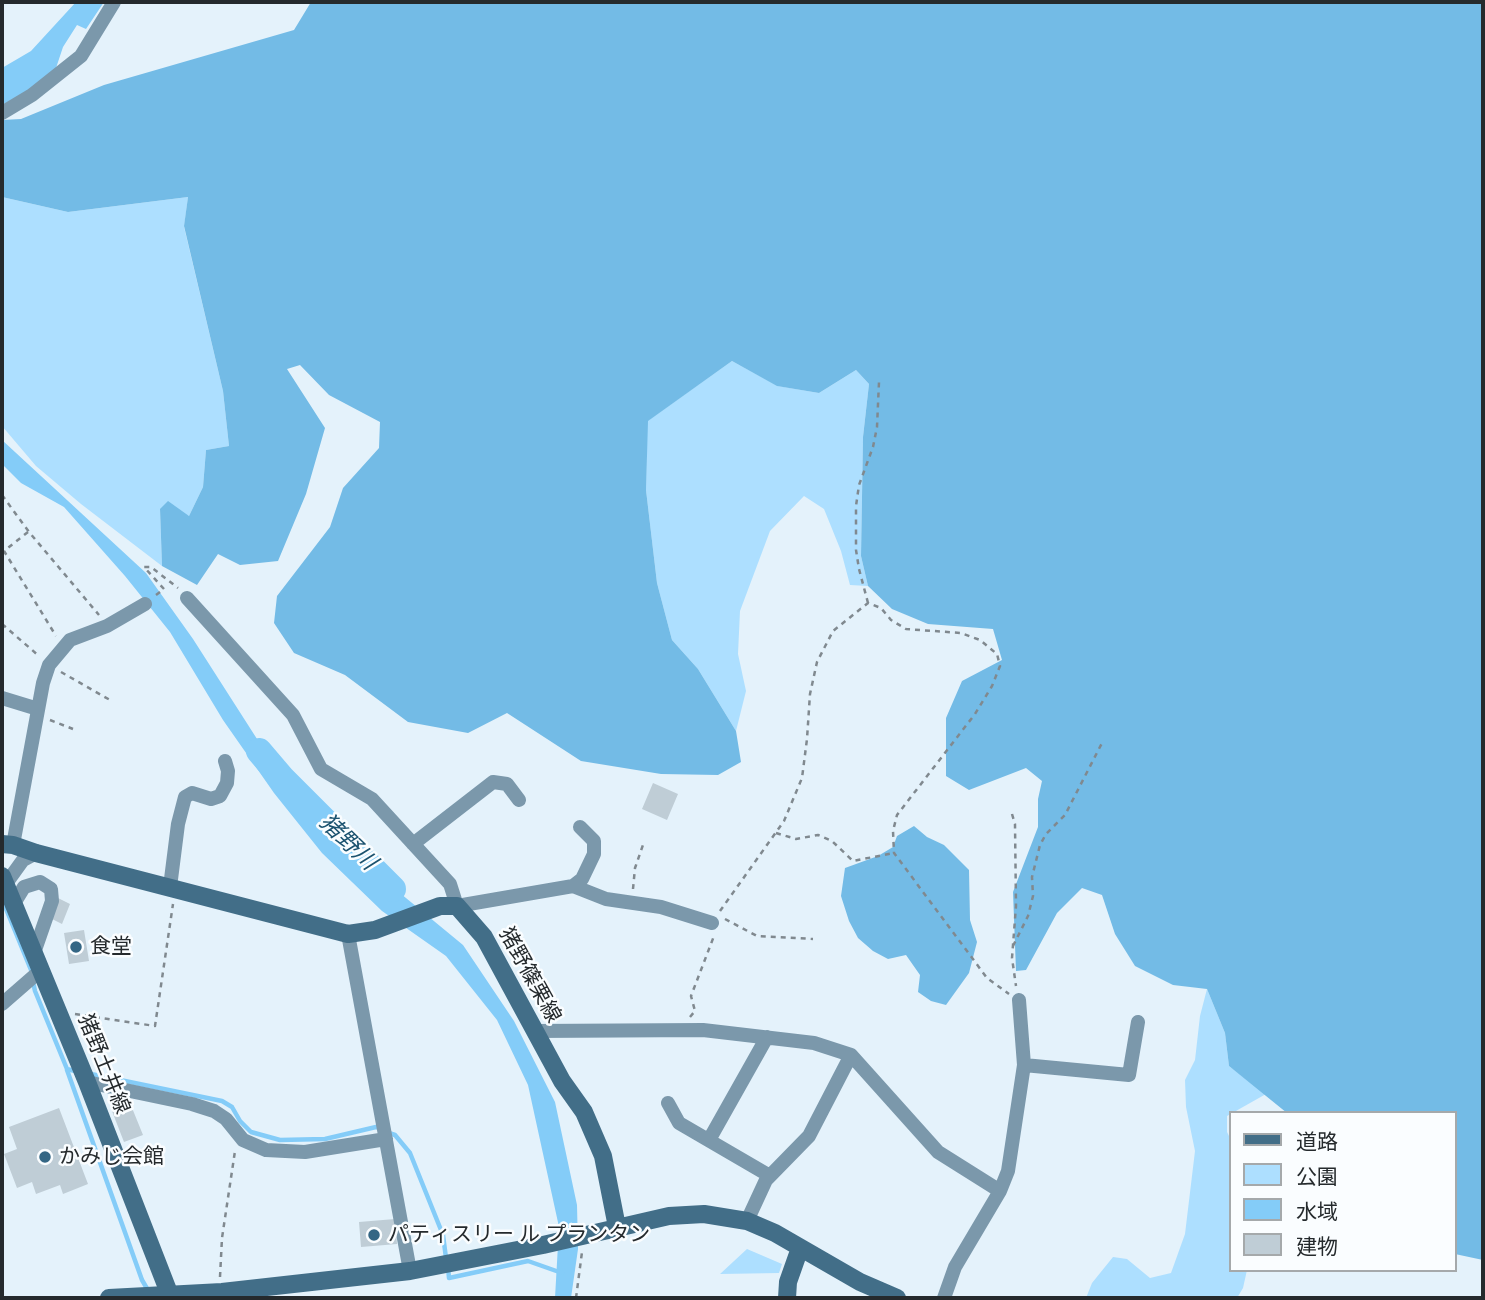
<!DOCTYPE html>
<html>
<head>
<meta charset="utf-8">
<style>
	body { margin:0 }
	#map { position:relative; width:1485px; height:1300px; overflow:hidden; background:#e4f2fb; font-family:"Public Sans","Noto Sans JP",sans-serif }
	canvas { display:block }
	.frame { position:absolute; inset:0; border:4px solid #252a2d; pointer-events:none }
	.legend { position:absolute; left:1229px; top:1111px; width:228px; height:161px; box-sizing:border-box; background:#fafdff; border:2px solid #a5a9ab; margin:0; padding:9px 12px; list-style:none; font-size:21px; color:#252a2d }
	.legend li { display:flex; align-items:center; gap:14px; height:35px }
	.legend b { width:35px; border:2px solid #a5a9ab }
</style>
</head>
<body>
<div id="map">
<canvas width="1485" height="1300"></canvas>
<div class="frame"></div>
<ul class="legend">
<li><b style="height:9px;background:#426e88"></b>道路</li>
<li><b style="height:19px;background:#addfff"></b>公園</li>
<li><b style="height:19px;background:#84ccf8"></b>水域</li>
<li><b style="height:19px;background:#bfcdd6"></b>建物</li>
</ul>
</div>
<script>
const g = document.querySelector('canvas').getContext('2d');
g.lineJoin = 'round';
function fill(path, color) {
  g.fillStyle = color;
  g.fill(path, 'evenodd');
}
function toPath(rows) {
  const path = new Path2D();
  for (const r of rows) {
    path.moveTo(r[0], r[1]);
    for (let i = 2; i < r.length; i += 2) path.lineTo(r[i], r[i + 1]);
  }
  return path;
}
function stroke(path, color, width, dash) {
  g.strokeStyle = color;
  g.lineWidth = width;
  g.lineCap = dash ? 'butt' : 'round';
  g.setLineDash(dash || []);
  g.stroke(path);
}
function label(font, color, halo, rows, align = 'center') {
  g.font = font + ' "Public Sans","Noto Sans JP",sans-serif';
  g.lineWidth = 5;
  g.setLineDash([]);
  g.textBaseline = 'middle';
  g.strokeStyle = halo;
  g.fillStyle = color;
  for (const [text, x, y, turn = 0] of rows) {
    g.save();
    g.translate(x, y);
    g.rotate((+turn || 0) * Math.PI / 180);
    g.textAlign = isNaN(turn) ? turn : align;
    if (halo) g.strokeText(text, 0, 0);
    g.fillText(text, 0, 0);
    g.restore();
  }
}
fill(toPath([
	[2,197,68,212,188,197,184,227,223,391,229,446,206,450,203,487,189,516,160,509,162,566,81,504,36,466,2,426],
	[732,361,778,386,819,393,856,370,869,384,863,437,861,556,868,586,850,585,841,551,824,509,804,496,770,531,740,611,738,654,746,691,736,731,698,669,672,640,657,583,646,490,647,421],
	[1207,989,1225,1033,1229,1066,1266,1094,1227,1116,1227,1132,1231,1140,1231,1270,1247,1270,1243,1288,1237,1298,1086,1298,1092,1283,1113,1257,1127,1259,1150,1278,1171,1273,1185,1234,1195,1151,1186,1107,1185,1080,1195,1060,1200,1016],
	[747,1249,782,1264,779,1273,720,1274]
]), '#addfff');
fill(toPath([
	[311,2,1483,2,1483,1260,1455,1254,1455,1113,1287,1113,1229,1066,1225,1033,1207,989,1173,985,1135,966,1115,934,1102,895,1082,888,1057,913,1026,970,1016,971,1013,892,1038,827,1038,799,1042,781,1026,768,969,790,946,776,946,718,962,681,1002,660,993,629,928,624,892,609,868,586,861,556,863,437,869,384,856,370,819,393,777,386,732,361,648,421,646,490,657,583,672,640,698,669,736,731,741,762,718,775,661,774,581,761,507,713,468,733,408,722,345,675,294,653,274,623,277,596,330,527,343,488,379,448,380,422,329,395,300,365,287,369,325,428,306,494,278,561,240,565,218,554,197,585,162,566,160,509,168,501,189,516,203,487,206,450,229,446,223,391,184,226,188,197,68,212,2,197,2,120,21,119,104,85,294,30],
	[914,826,927,837,944,845,969,870,970,920,977,942,969,973,946,1005,931,1001,918,992,920,975,906,955,888,959,873,951,858,938,849,921,841,896,845,868,878,856,893,847,897,836]
]), '#73bbe6');
fill(toPath([
	[76,2,104,2,86,29,77,25,63,47,56,68,30,90,2,105,2,68,31,51],
	[2,440,146,573,193,639,282,778,372,870,463,945,514,1021,555,1102,577,1205,578,1249,571,1298,555,1298,559,1227,528,1085,497,1020,446,956,382,911,322,853,274,793,223,720,170,632,125,576,64,507,21,483,2,464]
]), '#84ccf8');
stroke(toPath([
	[2,899,31,970],
	[33,982,35,991,67,1069,75,1071],
	[67,1070,142,1280,149,1292],
	[91,1074,222,1101,232,1107,240,1121,251,1132,280,1140,325,1139,376,1127,381,1129],
	[389,1133,395,1135,410,1153,443,1235,446,1258],
	[448,1267,449,1278,528,1261,562,1273]
]), '#84ccf8', 4.5);
stroke(toPath([
	[259,751,282,778,393,889]
]), '#84ccf8', 26);
fill(toPath([
	[653,783,678,794,667,820,642,809],
	[58,898,70,904,62,924,50,918],
	[84,930,89,961,69,964,64,933],
	[128,1098,143,1135,124,1142,110,1106],
	[59,1108,88,1184,63,1194,60,1185,36,1194,32,1182,17,1188,4,1154,17,1149,9,1127],
	[395,1219,397,1244,361,1247,359,1222]
]), '#bfcdd6');
stroke(toPath([
	[2,495,29,532,99,615],
	[28,532,4,551,56,636],
	[156,595,164,589,144,567,151,567,178,588],
	[868,603,859,569,856,550,856,506,859,485,873,447,877,427,879,382],
	[2,624,39,656],
	[61,672,110,700],
	[50,720,73,729],
	[1012,814,1015,824,1016,906,1012,958,1016,986],
	[776,833,796,839,818,835,832,841,853,861,894,853],
	[633,889,635,868,644,842],
	[720,911,784,821,802,778,807,739,810,694,817,662,833,631,868,603,881,608,891,620,906,629,961,633,980,640,997,654,1000,666,992,686,975,714,897,815,893,831,894,853,987,978,1009,994],
	[725,919,757,936,813,939],
	[1013,946,1028,916,1033,896,1032,877,1040,845,1046,834,1065,815,1102,743],
	[75,1014,155,1026,173,904],
	[690,1017,695,1011,691,996,714,936],
	[220,1277,222,1238,235,1151],
	[576,1298,582,1252]
]), '#80898f', 2.5, [5, 5]);
stroke(toPath([
	[2,113,32,95,81,56,114,2],
	[187,598,293,715,321,769,372,799,450,884,457,906,573,886,606,899,661,907,712,923],
	[2,698,38,709],
	[413,844,493,782,507,784,519,800],
	[13,845,43,683,49,665,70,640,107,626,145,604],
	[5,885,23,860,36,853],
	[573,886,582,879,594,854,594,841,580,827],
	[170,887,178,824,185,797,192,793,211,799,220,796,227,783,228,771,225,761],
	[13,905,24,887,40,882,51,889,52,901,34,953],
	[348,934,410,1271],
	[2,1004,41,970],
	[535,1031,703,1030,814,1043,851,1055,938,1152,1000,1191,955,1267,944,1298],
	[1024,1065,1129,1075,1138,1022],
	[87,1082,192,1104,214,1111,226,1119,243,1140,266,1150,305,1152,386,1139],
	[668,1103,679,1123,770,1176],
	[709,1140,767,1037],
	[1000,1191,1008,1171,1024,1065,1019,1000],
	[747,1221,766,1180,809,1136,851,1055]
]), '#7b98ab', 14);
stroke(toPath([
	[2,844,13,845,36,853,348,934,375,930,440,906,457,906,484,937,562,1081,584,1112,603,1156,617,1227],
	[2,876,87,1082,171,1298],
	[109,1298,222,1292,410,1271,543,1245,669,1216,704,1214,747,1221,775,1233,860,1282,897,1298],
	[787,1298,788,1282,800,1248]
]), '#426e88', 18);
for (const [x, y, r, color] of [
	[76,947,7,"#346684"],
	[45,1157,7,"#346684"],
	[374,1235,7,"#346684"]
]) {
  const dot = new Path2D();
  dot.arc(x, y, r, 0, 2 * Math.PI);
  g.fillStyle = color;
  g.fill(dot);
  stroke(dot, '#fafdff', 2.5);
}
label('21px', '#252a2d', '#fafdff', [
	["食堂",90,947],
	["かみじ会館",59,1157],
	["パティスリー ル プランタン",388,1235]
], 'left');
label('21px', '#252a2d', '#fafdff', [
	["猪野篠栗線",530,975,61],
	["猪野土井線",104,1064,68]
]);
label('italic 23px', '#1b526f', '#fafdff', [
	["猪野川",348,842,44]
]);
</script>
</body>
</html>
